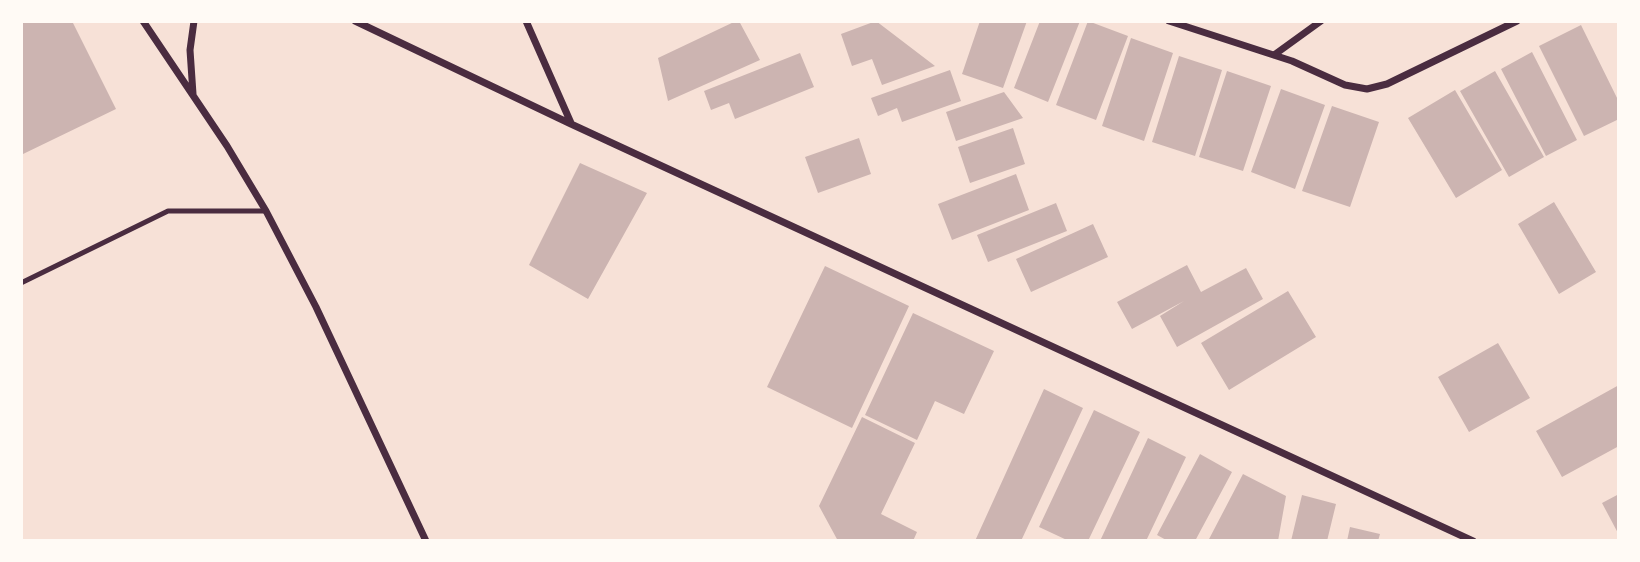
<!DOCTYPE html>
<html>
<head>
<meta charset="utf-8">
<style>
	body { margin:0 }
	#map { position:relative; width:1640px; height:562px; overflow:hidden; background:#f7e1d7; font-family:"IBM Plex Sans",sans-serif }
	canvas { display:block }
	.frame { position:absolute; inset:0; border:23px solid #fffaf5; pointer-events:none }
</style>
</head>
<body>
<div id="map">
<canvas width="1640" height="562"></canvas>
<div class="frame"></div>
</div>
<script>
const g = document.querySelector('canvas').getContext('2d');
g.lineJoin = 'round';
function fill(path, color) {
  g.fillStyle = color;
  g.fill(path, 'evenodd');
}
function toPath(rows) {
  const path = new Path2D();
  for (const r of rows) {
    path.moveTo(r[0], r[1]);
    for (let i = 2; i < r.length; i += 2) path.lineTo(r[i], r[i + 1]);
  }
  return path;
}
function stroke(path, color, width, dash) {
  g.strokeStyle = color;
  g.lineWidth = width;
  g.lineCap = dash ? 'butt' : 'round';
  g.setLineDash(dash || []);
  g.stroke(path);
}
fill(toPath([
	[21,21,72,21,116,109,21,155],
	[736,21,739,21,760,60,668,101,658,58],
	[876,21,935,66,882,85,872,59,852,66,841,34],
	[980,21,1027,21,1003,88,962,74],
	[1040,21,1080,21,1048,102,1014,88],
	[1088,21,1128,36,1096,120,1056,105],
	[1581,25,1619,102,1619,119,1584,136,1539,46],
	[1131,38,1173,53,1144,141,1102,126],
	[1532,52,1577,140,1546,156,1501,69],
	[800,53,814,87,735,119,729,103,711,110,704,91],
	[1179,56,1222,70,1195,156,1152,142],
	[950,70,961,101,902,122,897,108,878,116,871,98],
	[1227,71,1271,86,1243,171,1199,157],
	[1495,71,1544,157,1509,177,1460,91],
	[1281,89,1325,105,1295,189,1251,172],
	[1455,90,1502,170,1456,198,1408,118],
	[1004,92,1023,118,956,141,946,112],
	[1332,106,1379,122,1350,207,1302,191],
	[1013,128,1025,164,970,183,958,147],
	[859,138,871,174,818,193,805,157],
	[580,163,647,193,588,299,529,265],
	[1016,174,1029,210,952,240,938,204],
	[1554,202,1596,272,1559,294,1518,224],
	[1056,203,1067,231,988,262,977,235],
	[1093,224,1108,257,1031,292,1016,259],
	[1187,265,1201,292,1246,268,1263,299,1177,347,1160,316,1184,301,1132,329,1117,302],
	[825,266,909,306,852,428,767,387],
	[1288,291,1316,337,1229,390,1201,343],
	[913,313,994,351,964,414,935,401,917,440,865,415],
	[1498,343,1530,398,1469,432,1438,377],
	[1619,385,1619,446,1562,477,1536,431],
	[1044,389,1083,408,1021,541,975,541],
	[1094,410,1140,432,1088,541,1069,541,1039,527],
	[862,417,915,443,881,514,917,532,913,541,838,541,819,506],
	[1148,438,1186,457,1146,541,1100,541],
	[1200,454,1232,472,1195,541,1168,541,1157,535],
	[1243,474,1286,496,1278,541,1208,541],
	[1619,494,1619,535,1602,503],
	[1302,495,1336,504,1327,541,1291,541],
	[1350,527,1380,534,1378,541,1347,541]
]), '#ccb4b1');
stroke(toPath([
	[21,283,168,211,266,211]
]), '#4a2c40', 5);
stroke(toPath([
	[143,21,227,146,266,211,316,307,426,541],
	[355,21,571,124,1473,541],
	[526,21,571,123],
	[1169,21,1292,61,1345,85,1367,89,1387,84,1517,21],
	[1274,55,1321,21],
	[193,94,190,50,194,21]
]), '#4a2c40', 7);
</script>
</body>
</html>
